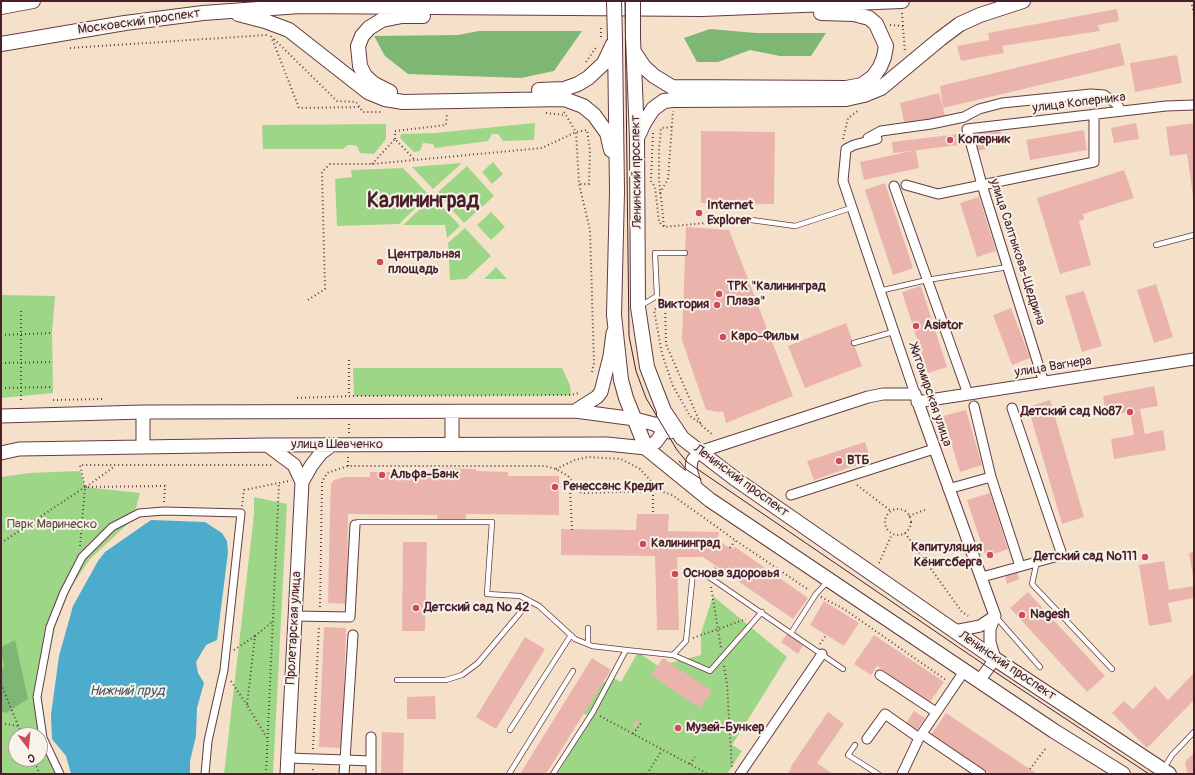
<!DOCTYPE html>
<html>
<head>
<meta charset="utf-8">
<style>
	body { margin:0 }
	#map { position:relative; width:1195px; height:775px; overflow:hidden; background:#f5e1c9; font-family:Pangolin,sans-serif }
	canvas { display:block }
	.frame { position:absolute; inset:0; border:2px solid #4a1f2b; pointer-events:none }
	.north { position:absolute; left:8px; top:727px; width:40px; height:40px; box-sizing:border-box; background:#f7f3e8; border:1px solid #b29e9c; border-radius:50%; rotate:164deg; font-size:11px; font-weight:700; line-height:16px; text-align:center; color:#4a1f2b }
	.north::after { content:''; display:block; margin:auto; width:14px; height:18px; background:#d1495b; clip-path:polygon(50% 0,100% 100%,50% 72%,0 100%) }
</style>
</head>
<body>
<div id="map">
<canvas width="1195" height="775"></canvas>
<div class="frame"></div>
<div class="north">С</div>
</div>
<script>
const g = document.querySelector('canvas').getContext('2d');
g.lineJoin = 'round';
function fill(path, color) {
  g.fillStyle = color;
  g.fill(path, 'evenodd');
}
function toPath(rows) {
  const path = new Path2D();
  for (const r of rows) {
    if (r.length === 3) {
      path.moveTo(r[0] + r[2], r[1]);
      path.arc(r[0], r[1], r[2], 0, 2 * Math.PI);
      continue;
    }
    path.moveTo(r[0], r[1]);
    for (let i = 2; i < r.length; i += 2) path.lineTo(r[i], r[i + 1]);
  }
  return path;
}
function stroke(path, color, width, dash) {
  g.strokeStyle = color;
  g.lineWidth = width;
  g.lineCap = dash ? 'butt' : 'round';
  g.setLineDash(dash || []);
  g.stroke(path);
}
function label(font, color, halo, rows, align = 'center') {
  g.font = font + ' Pangolin,sans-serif';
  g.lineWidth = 4;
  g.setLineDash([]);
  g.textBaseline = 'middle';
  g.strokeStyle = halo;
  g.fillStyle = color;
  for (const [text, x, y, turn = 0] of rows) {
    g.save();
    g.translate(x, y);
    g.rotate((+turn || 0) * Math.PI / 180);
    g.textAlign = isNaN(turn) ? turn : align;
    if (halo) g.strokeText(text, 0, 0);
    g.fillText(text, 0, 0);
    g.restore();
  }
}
fill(toPath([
	[535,123,534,140,503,141,498,134,492,134,488,141,435,148,433,144,423,143,420,151,414,152,400,138,401,134,435,133],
	[386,124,386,139,374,154,360,153,357,146,352,145,348,145,343,149,263,149,262,125],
	[493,162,503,174,492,184,482,172],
	[462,163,433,189,412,167],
	[467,166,494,196,464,223,437,193],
	[403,168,429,195,399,224,337,226,335,179,352,177,351,170],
	[433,197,460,226,447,238,445,225,403,225],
	[491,212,505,227,491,240,477,225],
	[465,228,491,256,466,279,450,280,448,243],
	[496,267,507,279,484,279],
	[1,295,55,296,52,333,53,393,1,398],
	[353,368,562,368,570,385,571,395,354,396],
	[80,471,85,487,140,493,133,519,90,559,70,589,56,623,41,694,47,737,63,774,1,774,1,477,30,473],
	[16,735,40,735,40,759,16,759],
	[254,497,287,504,273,774,224,774,254,514],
	[713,596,787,657,732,745,742,751,727,774,557,774,614,678,621,682,638,652,658,666,701,655,701,633],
	[596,678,609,684,587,715,576,711]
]), '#9ed688');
fill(toPath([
	[710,29,756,33,826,33,811,56,780,56,750,50,718,62,697,62,684,38],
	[479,31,582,31,554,71,521,78,408,74,385,56,374,36,458,35],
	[15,640,28,699,6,713,1,711,1,672,4,667,1,647]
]), '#7eb774');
fill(toPath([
	[151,520,205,522,222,533,227,541,228,552,217,640,206,645,196,662,198,673,204,683,197,708,196,736,190,761,190,774,71,774,66,756,52,739,51,715,59,656,73,606,98,561,105,552]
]), '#4dabcb');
fill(toPath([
	[1117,9,1119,21,1098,25,1100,31,1002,46,1004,53,961,61,957,46,989,40,988,33],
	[1120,43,1125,65,943,108,940,86],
	[1177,55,1182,83,1135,92,1130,63],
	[939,93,945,116,905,126,900,103],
	[1136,123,1139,139,1114,143,1111,128],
	[1194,123,1194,196,1193,196,1187,154,1170,156,1166,127],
	[1000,129,1002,141,985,145,986,149,976,151,972,134],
	[1084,130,1087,150,1030,160,1026,140],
	[701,131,775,132,774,204,701,203],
	[966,133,967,144,893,153,892,142],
	[916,150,919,168,864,180,860,162],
	[1124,170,1134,198,1083,214,1084,219,1079,221,1091,265,1060,274,1037,198],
	[885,183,913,268,893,275,865,190],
	[979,197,996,251,977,257,960,203],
	[686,227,729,230,793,396,726,423,723,411,719,412,706,410,682,340],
	[1156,284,1173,337,1154,343,1137,290],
	[921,286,947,367,928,373,902,292],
	[1084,291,1102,346,1082,352,1065,296],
	[1011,308,1030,358,1012,365,993,315],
	[846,323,862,366,805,388,788,346],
	[1154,386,1158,406,1140,409,1145,434,1163,430,1166,450,1114,459,1111,439,1134,435,1130,412,1106,416,1103,396],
	[1050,400,1084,517,1062,524,1028,407],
	[966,410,982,465,960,472,943,416],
	[865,442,871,460,814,480,807,461],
	[433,468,476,469,476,471,508,472,508,476,559,476,559,515,466,514,466,519,437,519,437,515,348,514,347,604,328,603,330,511,331,484,334,480,345,477,370,477,370,472,433,472],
	[990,493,1008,549,986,557,967,500],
	[637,514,669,514,668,531,719,532,718,541,732,549,735,547,808,598,793,619,703,557,677,557,679,630,657,630,655,556,561,555,561,529,636,530],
	[403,542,427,542,425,631,402,631],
	[1194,552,1194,577,1193,577,1189,553],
	[1164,561,1169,590,1194,586,1194,598,1168,603,1172,622,1149,626,1139,565],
	[1017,571,1019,579,1007,584,1005,574],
	[1028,592,1105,676,1087,692,1010,608],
	[824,601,859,623,844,646,810,625],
	[324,627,346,628,342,748,319,747],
	[788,633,804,644,798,654,781,642],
	[874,635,944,682,930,702,877,666,871,675,854,664],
	[525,637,545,649,496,729,476,717],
	[592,658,611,670,546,774,520,774],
	[663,658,712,691,700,708,651,675],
	[1193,674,1194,700,1147,748,1112,713,1124,701,1133,709,1155,686,1168,700],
	[435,696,436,719,407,719,407,697],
	[914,711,925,718,917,730,906,723],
	[828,712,844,724,817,763,833,774,788,774,792,765],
	[946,713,1037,774,990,774,931,735],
	[636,720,640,722,635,728,632,726],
	[382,732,404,733,403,774,381,774],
	[1194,753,1194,774,1188,774,1185,764,1187,759]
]), '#eab4ad');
const service = toPath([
	[744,219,795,226,851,208],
	[1156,245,1194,235],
	[879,291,927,280,1008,267],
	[640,306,657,296,655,253,685,253],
	[854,343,893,332],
	[355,525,358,522,492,522,487,594,520,596,539,606,575,639,592,646,626,650,593,712,553,774],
	[1037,561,1032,584,1112,669],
	[996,617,1040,667],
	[791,633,816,594,828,581],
	[588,644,588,628],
	[626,650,673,655,686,641,693,572,709,577,843,669],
	[673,655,710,671,762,612],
	[397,680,446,680,462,675,478,663,530,601],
	[510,730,571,635],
	[855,745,848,755,878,774],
	[1164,768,1172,755,1194,732],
	[509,774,573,671]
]);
const pedestrian = toPath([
	[60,774,43,738,37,697,50,627,64,592,82,557,112,527,139,513,164,511,241,513,224,670,208,741,205,774]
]);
const minor = toPath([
	[868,138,881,131,931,124,964,117,979,109,1002,103,1091,94,1104,95,1117,104,1121,111],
	[877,139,854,145,846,149,843,181,915,394],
	[906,185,938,194,1094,162,1094,114],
	[894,186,968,394],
	[1044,383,982,185,967,129,1166,106,1194,105],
	[974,406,991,477],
	[948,489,991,477,1020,566],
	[791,495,934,449],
	[982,577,1062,555,1012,408],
	[295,616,350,617,355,525],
	[353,635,345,760,371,761],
	[880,675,936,712],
	[922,734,981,774],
	[867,739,885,714,919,738],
	[288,758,345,760,344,774],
	[371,774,371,737],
	[740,774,822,654],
	[902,774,919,738,965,670]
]);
const tertiary = toPath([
	[917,402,1194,359],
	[697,489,691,469,692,460,699,452,868,397,883,394,915,394,995,616,990,629,990,642,995,659,979,681],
	[954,631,980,626,995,616]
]);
const secondary = toPath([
	[575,411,597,397,601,392,610,356,613,333],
	[143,412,143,446],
	[452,413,452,444],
	[1,416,143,412,575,411,635,419,654,424,670,432],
	[267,445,294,465,302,482],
	[1,453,19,449,266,445,607,444,646,448,656,442,661,435,664,411],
	[287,774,302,482,311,466,321,453,332,445]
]);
const primary = toPath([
	[1,7,33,1],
	[238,14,265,21,289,30,368,92,385,99,403,102,564,99,583,106,594,115,607,133,611,150],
	[633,38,637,138,638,307,647,367,664,411,682,438,734,478,995,659,1169,774],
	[615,40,617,192,614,315,621,380,626,398,646,448,710,500,1054,731,1123,774],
	[1,44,125,23,203,13,300,6,702,9,902,1],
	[634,52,644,67,654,76,672,87,846,88,862,85,873,77,880,67,884,57,886,46,876,24,869,18,854,14,821,13],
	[539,90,564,89,578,84,588,78,604,63,613,44],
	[390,92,374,84,365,76,360,66,358,46,362,36,369,28,382,20,402,16,423,16],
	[638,136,644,123,653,109,664,101,673,100,846,99,864,95,881,88,940,39,960,24,980,15,1023,1]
]);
stroke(service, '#643c43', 6);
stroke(pedestrian, '#643c43', 9);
stroke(minor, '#643c43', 11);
stroke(tertiary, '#643c43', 13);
stroke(secondary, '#643c43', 15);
stroke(primary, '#643c43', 16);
stroke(toPath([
	[1191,1,1194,14],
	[902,13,905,53],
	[890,25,903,26],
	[271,36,299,108,360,107],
	[274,39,337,101,356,102,363,112,381,112],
	[70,48,267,35],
	[586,62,597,46],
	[564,112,576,132,579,184,590,230,594,363,592,372],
	[546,113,565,115],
	[653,133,651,181,655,187,659,222,664,227,736,220],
	[395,139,395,131,446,125,447,114],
	[843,139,848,118,859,110],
	[372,164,395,139,415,160],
	[660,193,668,179,673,111],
	[664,226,659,180,659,150,661,128,672,127],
	[308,300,325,289,322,172,330,164,372,164,542,148,576,132,587,130,590,150,589,184,579,184],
	[665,301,666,344,701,425,713,435],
	[665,301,654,310,662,354,673,386,690,416,701,424],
	[21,311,21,402],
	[1,335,52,333],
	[349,360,349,395],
	[1,363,52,362],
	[1,388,53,387],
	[297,398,354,396,571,395,579,393],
	[53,400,102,399],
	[349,433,349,424],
	[348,466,348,456],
	[556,469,575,460,588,457,621,459,640,469,660,491],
	[857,485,891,511],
	[86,487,115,466],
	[653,491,653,514],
	[242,506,244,490,289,481],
	[898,522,13],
	[909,516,927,509],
	[572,530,570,490,578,489],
	[905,533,962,612,968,616],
	[1,543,85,487,165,486,164,502],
	[80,546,85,487,80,465,274,465],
	[730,548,735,541],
	[879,563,892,534],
	[713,572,717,566],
	[711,587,721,648],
	[821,597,844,609,946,680],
	[320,607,322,482,327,473,348,466,545,466,556,469,568,476,581,493,660,491,672,495,735,540,809,590],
	[693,638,746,619],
	[820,644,826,635],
	[234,650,255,636],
	[724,666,727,684,732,769],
	[231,681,247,705],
	[1,684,22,735],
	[600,716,708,774],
	[1,723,18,726],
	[633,734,641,723],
	[267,738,247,705,255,636,273,621],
	[313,749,319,625],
	[33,759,40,774],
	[690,764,695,757],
	[1030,769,1046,748],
	[266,774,279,483],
	[312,774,313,769],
	[647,774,662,750]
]), '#643c43', 2, [1, 3]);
stroke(service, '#fff', 4.5);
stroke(pedestrian, '#fff', 7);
stroke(minor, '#fff', 9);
stroke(tertiary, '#fff', 11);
stroke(secondary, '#fff', 13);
stroke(primary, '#fff', 14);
stroke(toPath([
	[625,1,629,336,636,371,646,398,677,450,687,462,989,668,1149,774],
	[679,461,687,470,701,479]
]), '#4a1f2b', 1);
const primaryBridge = toPath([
	[614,1,615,40],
	[633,38,633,1]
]);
stroke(primaryBridge, '#643c43', 16, []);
stroke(toPath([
	[601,28,601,37]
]), '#643c43', 2, [1, 3]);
stroke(primaryBridge, '#fff', 14);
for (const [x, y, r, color] of [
	[950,140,4,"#d1495b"],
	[699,213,4,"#d1495b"],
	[380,262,4,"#d1495b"],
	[719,294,4,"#d1495b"],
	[717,305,4,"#d1495b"],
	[916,326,4,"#d1495b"],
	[723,337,4,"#d1495b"],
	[1130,412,4,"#d1495b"],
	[839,461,4,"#d1495b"],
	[382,475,4,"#d1495b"],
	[555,487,4,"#d1495b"],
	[643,544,4,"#d1495b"],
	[990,555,4,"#d1495b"],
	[1145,557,4,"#d1495b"],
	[675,574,4,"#d1495b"],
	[416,608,4,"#d1495b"],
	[1022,615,4,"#d1495b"],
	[678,728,4,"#d1495b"]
]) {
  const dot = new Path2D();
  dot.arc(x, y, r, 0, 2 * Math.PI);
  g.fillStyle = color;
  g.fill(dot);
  stroke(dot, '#f7f3e8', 1.5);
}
label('13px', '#4a1f2b', '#f7f3e8', [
	["Московский проспект",139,22,-8],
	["улица Коперника",1079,103,-7],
	["Ленинский проспект",637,172,-91],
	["улица Салтыкова-Щедрина",1017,252,72],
	["улица Вагнера",1053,367,-9],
	["Житомирская улица",930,395,71],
	["улица Шевченко",337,445],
	["Ленинский проспект",741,481,36],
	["Пролетарская улица",294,628,-87],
	["Ленинский проспект",1007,666,34]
]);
label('bold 13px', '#4a1f2b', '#f7f3e8', [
	["Коперник",958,140],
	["Internet",707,206],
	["Explorer",707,221],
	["Центральная",388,255],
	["площадь",388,270],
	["ТРК \"Калининград",727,287],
	["Плаза\"",727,302],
	["Виктория",709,305,"right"],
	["Asiator",924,326],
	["Каро-Фильм",731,337],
	["Детский сад №87",1122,412,"right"],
	["ВТБ",847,461],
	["Альфа-Банк",390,475],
	["Ренессанс Кредит",563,487],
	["Калининград",651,544],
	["Капитуляция",982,548,"right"],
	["Кёнигсберга",982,563,"right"],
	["Детский сад №111",1137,557,"right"],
	["Основа здоровья",683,574],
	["Детский сад № 42",424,608],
	["Nagesh",1030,615],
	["Музей-Бункер",686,728]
], 'left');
label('13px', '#5f4d42', '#f7f3e8', [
	["Парк Маринеско",52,525]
]);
label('italic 14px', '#4b576b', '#f7f3e8', [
	["Нижний пруд",127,691]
]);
label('bold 21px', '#4a1f2b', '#f7f3e8', [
	["Калининград",423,202]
]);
</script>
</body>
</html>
